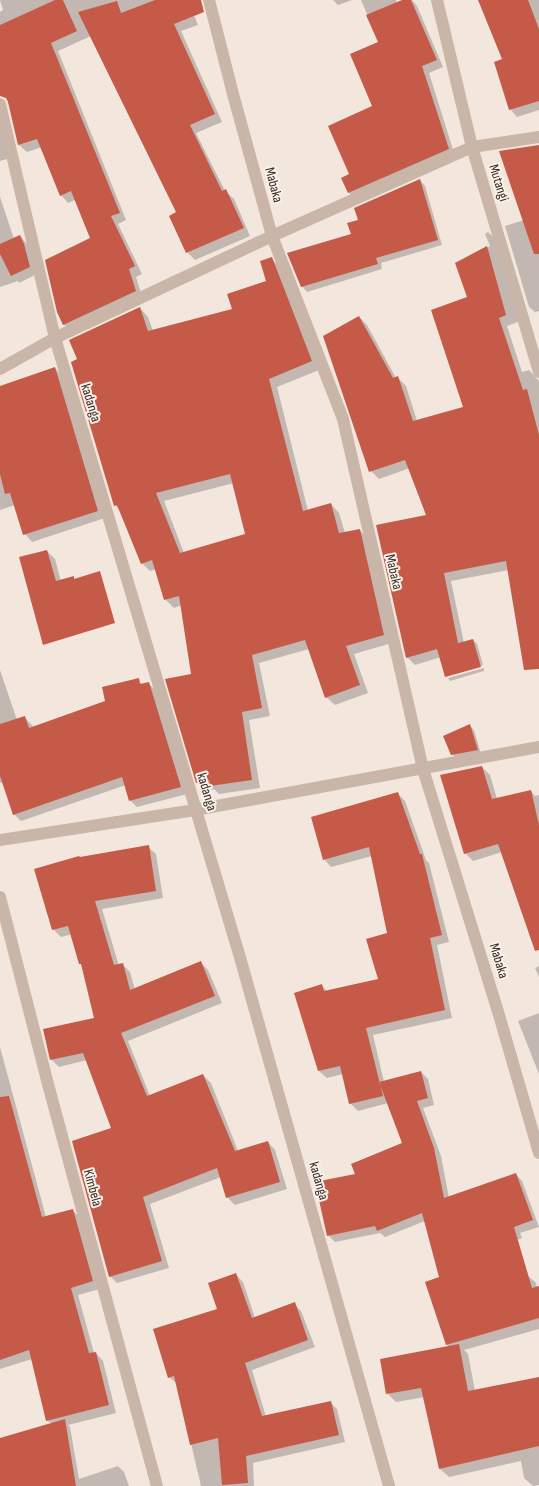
<!DOCTYPE html>
<html>
<head>
<meta charset="utf-8">
<style>
	body { margin:0 }
	canvas { display:block; background:#f2e6dd }
</style>
</head>
<body>
<canvas width="539" height="1486"></canvas>
<script>
const g = document.querySelector('canvas').getContext('2d');
g.lineJoin = 'round';
function fill(path, color) {
  g.fillStyle = color;
  g.fill(path, 'evenodd');
}
function toPath(rows) {
  const path = new Path2D();
  for (const r of rows) {
    path.moveTo(r[0], r[1]);
    for (let i = 2; i < r.length; i += 2) path.lineTo(r[i], r[i + 1]);
  }
  return path;
}
function stroke(path, color, width, dash) {
  g.strokeStyle = color;
  g.lineWidth = width;
  g.lineCap = dash ? 'butt' : 'round';
  g.setLineDash(dash || []);
  g.stroke(path);
}
function label(font, color, halo, rows, align = 'center') {
  g.font = font + ' "Sofia Sans Condensed",sans-serif';
  g.lineWidth = 4;
  g.setLineDash([]);
  g.textBaseline = 'middle';
  g.strokeStyle = halo;
  g.fillStyle = color;
  for (const [text, x, y, turn = 0] of rows) {
    g.save();
    g.translate(x, y);
    g.rotate((+turn || 0) * Math.PI / 180);
    g.textAlign = isNaN(turn) ? turn : align;
    if (halo) g.strokeText(text, 0, 0);
    g.fillText(text, 0, 0);
    g.restore();
  }
}
fill(toPath([
	[0,0,188,0,198,25,181,31,222,122,196,133,225,191,234,199,250,236,195,260,188,253,171,216,178,213,91,36,58,51,126,220,118,224,142,274,136,277,143,299,72,332,64,325,58,312,91,239,75,200,68,203,61,195,42,147,27,152,19,145,0,65,0,12,3,10],
	[333,0,352,0,338,5],
	[361,0,396,0,397,3,405,0,412,0,417,6,443,67,429,73,455,156,356,200,349,193,343,178,351,175,373,107,379,42],
	[480,0,539,0,539,110,517,117,510,109,504,60],
	[0,120,10,158,0,161],
	[539,146,539,311,535,312,529,307,505,226,524,220],
	[420,180,425,186,442,245,381,263,382,269,307,292,302,286,352,235,360,220],
	[0,197,14,239,20,236,27,244,37,274,19,283,18,281,0,287],
	[488,232,496,240,520,321,507,326,522,372,529,370,539,381,539,641,509,570,451,581,464,643,473,640,477,644,483,665,447,675,447,677,441,657,415,665,407,657,428,516,410,468,379,479,371,471,359,317,367,325,396,378,398,378,406,386,417,421,465,408,469,298,457,264,490,246,485,234],
	[271,259,280,267,319,370,277,387,308,511,331,504,339,513,345,533,359,530,368,538,392,643,354,654,368,693,335,705,326,697,309,649,259,663,270,716,249,720,260,788,219,794,214,789,206,791,197,782,193,675,182,605,174,608,165,599,156,569,150,571,142,563,121,512,115,505,79,360,140,308,148,317,153,331,234,310,267,282],
	[234,483,247,535,184,553,164,501],
	[55,368,62,376,105,518,32,542,25,534,15,505,0,510,0,387],
	[47,551,55,559,65,596,39,602],
	[484,668,484,671,450,681,448,678],
	[0,670,17,720,25,718,32,725,33,728,107,702,138,680,143,685,149,684,156,691,187,794,137,807,130,800,126,785,21,821,14,814,3,782,0,783],
	[470,726,474,730,481,754,456,758,452,754],
	[482,767,490,775,497,799,531,791,535,796,539,795,539,916,502,852,473,861,465,853],
	[398,794,405,801,426,860,429,863,449,942,437,945,452,1018,373,1035,384,1082,421,1072,428,1079,434,1105,423,1108,441,1156,449,1198,516,1174,522,1181,539,1227,520,1233,522,1238,462,1263,425,1221,385,1237,380,1233,335,1242,328,1235,356,1175,403,1144,388,1103,358,1111,350,1103,343,1074,327,1078,319,1071,295,994,322,986,328,992,380,980,388,933,372,856,331,867,324,859],
	[148,847,156,854,163,898,102,909,119,966,123,965,130,972,135,990,201,963,208,970,222,1003,128,1041,150,1096,203,1075,211,1083,238,1151,268,1142,275,1150,287,1189,235,1205,228,1198,221,1177,150,1204,169,1268,117,1283,110,1276,113,1128,87,1060,59,1067,51,1059,96,1019,83,966,80,963,72,934,61,937,54,930,36,870,81,858],
	[539,966,539,977,535,968],
	[539,1013,539,1074,518,1021],
	[0,1047,46,1217,73,1211,81,1218,100,1289,78,1295,94,1353,96,1353,103,1361,116,1413,68,1425,70,1427,79,1479,118,1466,124,1472,129,1486,0,1486,0,1439,52,1424,47,1420,32,1359,0,1369],
	[236,1275,243,1282,255,1318,294,1304,301,1311,315,1347,252,1370,266,1417,330,1402,337,1409,345,1442,253,1463,254,1486,201,1486,177,1384,169,1377,218,1310],
	[527,1275,536,1283,537,1288,539,1287,539,1329,464,1350,468,1354,475,1391,539,1378,539,1485,533,1486,524,1478,521,1461,449,1477,440,1469,425,1397,396,1402,388,1394,449,1347,447,1345]
]), '#0003');
fill(toPath([
	[55,0,63,0,77,31,51,43,120,213,111,216,135,266,129,269,136,291,63,325,57,312,45,260,90,238,71,191,60,196,37,139,18,145,8,102,6,98,0,96,0,25],
	[155,0,201,0,204,12,174,24,215,114,190,125,222,191,226,189,244,228,186,253,169,216,176,212,78,12,117,1,121,13],
	[402,0,411,0,437,60,422,66,449,149,348,193,341,178,349,174,328,126,372,106,350,54,378,42,366,15],
	[478,0,528,0,539,29,539,101,509,110,494,62,502,59],
	[539,145,539,254,534,254,499,151],
	[420,179,438,240,376,258,378,264,301,287,287,253,351,234,347,223,358,220,354,208],
	[20,235,24,244,30,267,11,276,0,254,0,244],
	[487,246,506,315,499,318,523,390,527,389,539,435,539,669,524,670,506,561,444,573,458,643,406,658,376,525,426,515,405,460,369,472,323,336,359,316,393,378,398,376,413,421,463,407,431,310,467,297,455,263],
	[272,257,312,361,269,379,303,511,331,503,339,533,360,529,384,635,346,646,360,685,325,698,305,640,252,655,262,708,242,712,252,780,210,786,209,780,196,783,165,679,191,674,179,596,164,600,152,560,141,564,117,505,114,506,71,362,77,359,69,340,140,307,148,331,232,309,227,294,266,281,260,261],
	[230,474,245,534,180,553,156,493],
	[55,367,98,511,23,535,10,493,5,494,0,474,0,386],
	[47,550,56,581,74,576,74,579,100,571,115,623,43,645,19,557],
	[473,639,481,667,445,677,437,649],
	[139,678,140,684,149,682,181,787,129,801,122,777,13,815,0,776,0,724,25,716,29,728,105,701,102,687],
	[470,724,478,750,451,755,443,736],
	[482,766,492,799,531,790,539,825,539,950,535,951,498,844,464,854,440,775],
	[398,792,420,854,422,854,442,935,430,938,445,1010,366,1028,383,1096,349,1104,340,1066,318,1071,294,993,322,984,324,991,378,979,366,939,387,933,369,847,323,860,311,817],
	[149,845,156,891,95,901,114,965,123,963,130,990,201,961,215,996,121,1033,147,1096,203,1074,235,1151,268,1141,280,1182,226,1198,217,1168,143,1197,162,1261,109,1277,72,1141,111,1128,83,1053,50,1060,43,1029,94,1018,81,964,79,964,68,926,52,930,34,869,79,856,80,857],
	[421,1071,428,1098,417,1101,434,1148,444,1198,516,1173,533,1220,514,1227,532,1288,539,1286,539,1318,446,1345,425,1282,439,1277,422,1213,377,1231,375,1226,327,1236,315,1182,355,1174,351,1164,402,1143,379,1082],
	[9,1096,42,1217,73,1209,93,1281,71,1288,89,1353,96,1352,109,1405,46,1421,29,1350,0,1360,0,1097],
	[236,1273,252,1318,295,1302,308,1340,245,1363,262,1416,331,1401,339,1435,246,1456,248,1483,222,1485,218,1438,190,1445,174,1376,168,1378,153,1329,217,1309,208,1283],
	[459,1344,468,1391,539,1377,539,1446,439,1469,421,1388,386,1394,380,1359],
	[65,1419,76,1486,0,1486,0,1438]
]), '#c55a48');
stroke(toPath([
	[209,0,233,94,272,236,343,419,423,769,499,1015,539,1153],
	[437,0,472,147,539,372],
	[0,104,55,338,239,954,389,1486],
	[0,369,55,338,272,236,472,147,539,137],
	[0,840,195,810,539,747],
	[0,897,49,1088,157,1486]
]), '#cab5a9', 12);
label('14px', '#372c29', '#faf1e9', [
	["Mutangi",498,183,73],
	["Mabaka",273,185,75],
	["kadanga",90,403,73],
	["Mabaka",393,572,77],
	["kadanga",206,792,73],
	["Mabaka",498,961,73],
	["kadanga",318,1181,74],
	["Kimbela",92,1188,75]
]);
</script>
</body>
</html>
